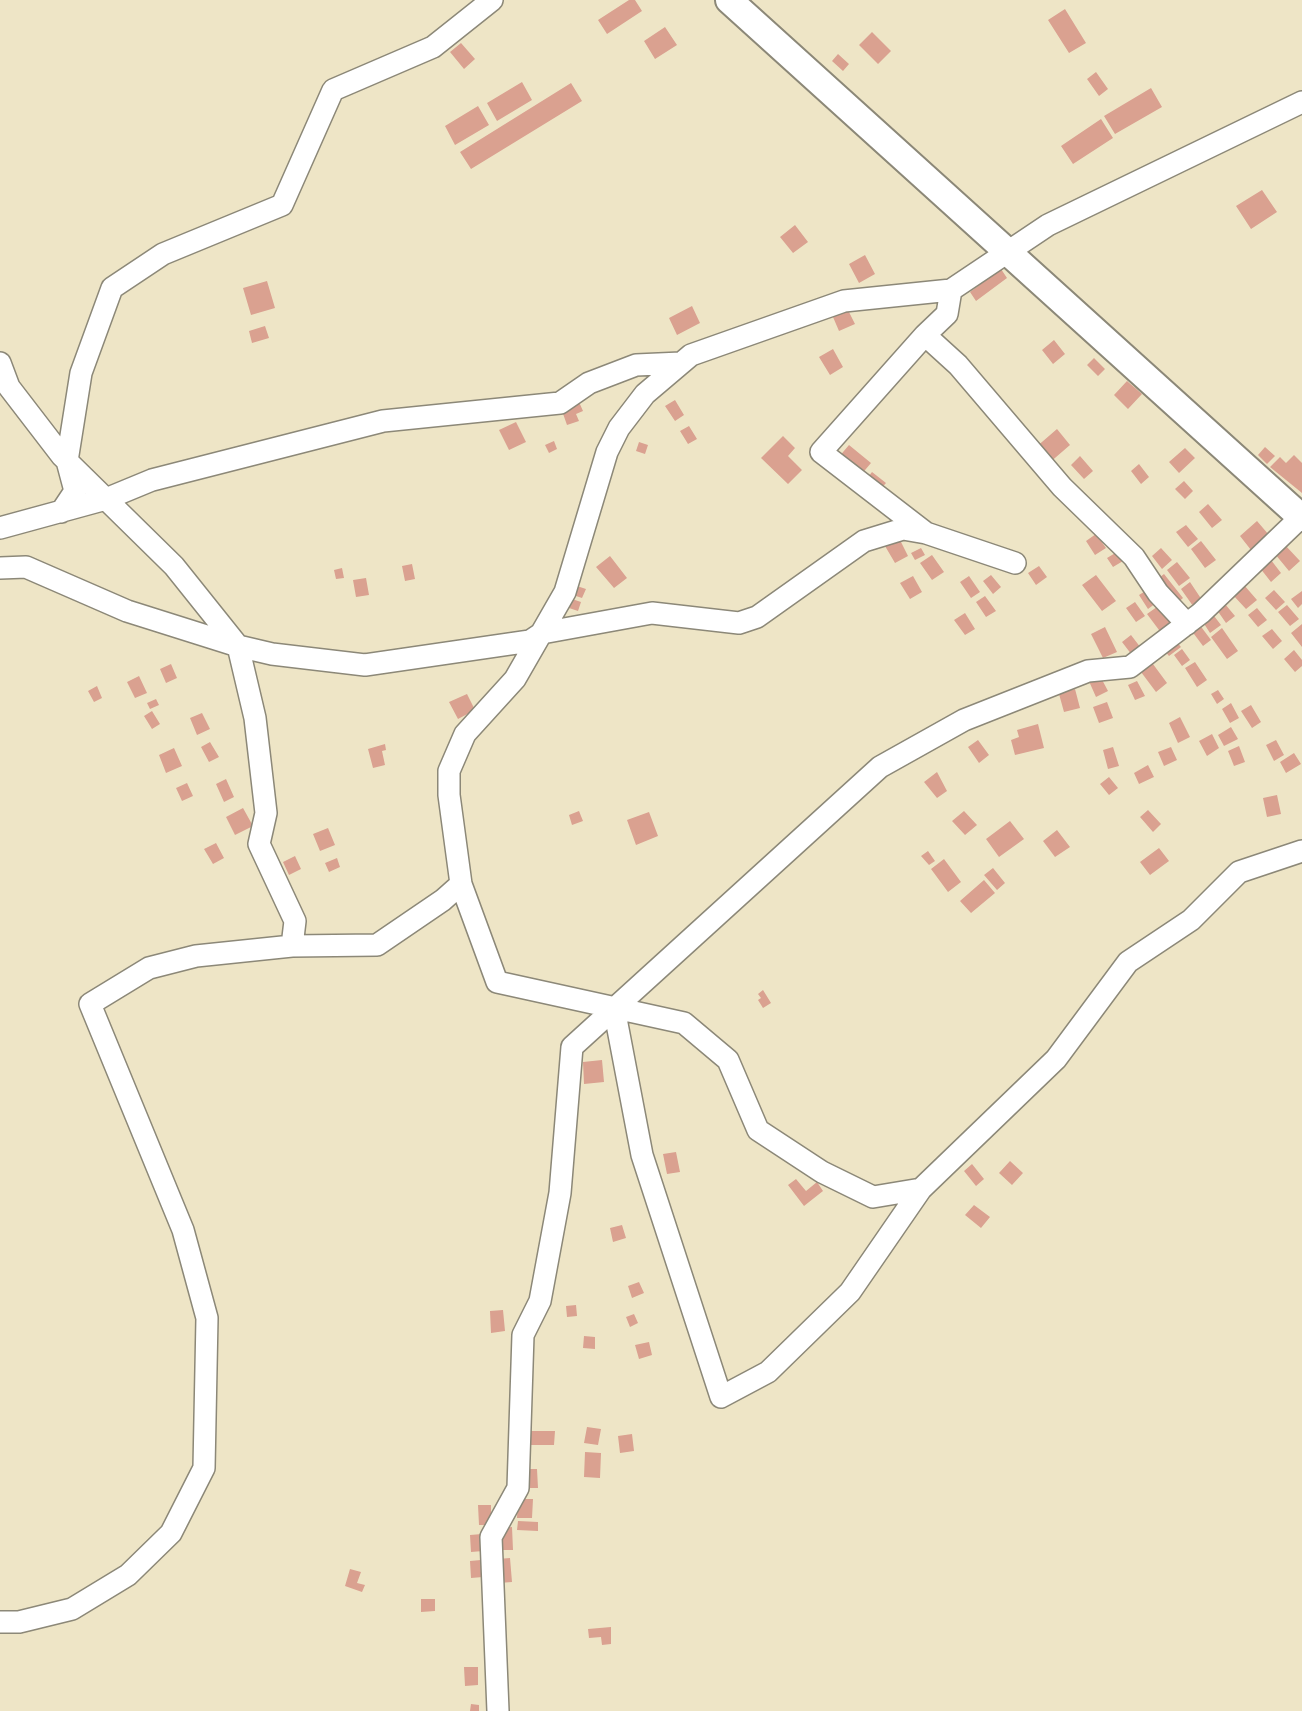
<!DOCTYPE html>
<html>
<head>
<meta charset="utf-8">
<style>
	body { margin:0 }
	canvas { display:block; background:#eee5c6 }
</style>
</head>
<body>
<canvas width="1302" height="1711"></canvas>
<script>
const g = document.querySelector('canvas').getContext('2d');
g.lineJoin = 'round';
function fill(path, color) {
  g.fillStyle = color;
  g.fill(path, 'evenodd');
}
function toPath(rows) {
  const path = new Path2D();
  for (const r of rows) {
    path.moveTo(r[0], r[1]);
    for (let i = 2; i < r.length; i += 2) path.lineTo(r[i], r[i + 1]);
  }
  return path;
}
function stroke(path, color, width, dash) {
  g.strokeStyle = color;
  g.lineWidth = width;
  g.lineCap = dash ? 'butt' : 'round';
  g.setLineDash(dash || []);
  g.stroke(path);
}
fill(toPath([
	[629,0,635,0,642,11,607,34,598,20],
	[1065,9,1086,43,1069,53,1048,20],
	[665,27,677,45,655,59,644,41],
	[872,32,891,51,878,64,859,45],
	[461,43,475,59,464,69,450,52],
	[838,54,849,64,843,71,832,61],
	[1096,72,1108,89,1099,96,1087,79],
	[522,82,532,100,497,121,487,103],
	[571,83,582,101,471,169,460,152],
	[1151,88,1162,107,1115,134,1104,116],
	[478,106,489,125,455,145,445,126],
	[1101,119,1113,138,1073,164,1061,146],
	[1262,190,1277,212,1251,229,1236,206],
	[795,225,808,242,793,253,780,237],
	[865,255,875,274,859,283,849,264],
	[1001,269,1007,278,976,301,970,292],
	[267,281,275,308,251,315,243,288],
	[692,306,700,323,677,335,669,318],
	[848,310,855,324,839,331,833,317],
	[265,326,269,338,252,343,249,331],
	[1054,340,1065,354,1053,364,1042,350],
	[833,349,843,367,830,375,819,357],
	[1094,358,1105,369,1098,376,1087,365],
	[1127,381,1142,394,1128,409,1114,395],
	[675,400,684,415,675,421,665,406],
	[579,402,583,411,576,414,579,421,567,425,561,408],
	[516,422,526,442,509,450,499,430],
	[689,426,697,439,688,444,680,431],
	[1057,429,1070,445,1048,464,1035,448],
	[783,436,795,448,788,456,802,470,788,484,761,458],
	[554,441,557,449,549,453,545,445],
	[639,442,648,445,645,454,636,451],
	[849,445,871,463,860,476,838,458],
	[1265,447,1275,456,1267,464,1258,455],
	[1185,448,1195,458,1179,473,1169,462],
	[1294,455,1302,463,1302,493,1270,467,1280,457,1286,463],
	[1080,456,1093,471,1084,479,1071,465],
	[1139,464,1149,477,1141,484,1131,471],
	[872,472,886,483,878,492,865,481],
	[1184,481,1193,491,1185,499,1175,489],
	[1208,504,1222,520,1212,528,1199,512],
	[1257,521,1269,535,1251,550,1240,536],
	[1186,525,1198,539,1188,547,1176,532],
	[1096,534,1106,548,1095,555,1086,541],
	[899,538,908,556,895,563,885,546],
	[1201,541,1216,560,1205,568,1191,549],
	[1285,545,1300,561,1289,571,1275,554],
	[921,548,925,555,915,560,911,553],
	[1161,548,1172,560,1162,569,1152,556],
	[1117,552,1123,561,1113,567,1107,558],
	[932,555,944,572,932,580,920,563],
	[610,556,627,578,614,588,596,567],
	[1271,560,1281,573,1271,582,1260,568],
	[1177,562,1190,578,1179,586,1167,570],
	[412,564,415,579,405,581,402,566],
	[1039,566,1047,577,1036,585,1028,573],
	[342,568,344,578,336,579,334,570],
	[1164,574,1183,598,1175,605,1155,581],
	[991,575,1001,587,993,594,983,581],
	[1096,575,1116,601,1102,611,1082,585],
	[913,576,922,592,910,599,900,583],
	[969,576,980,592,971,598,960,582],
	[366,578,369,595,356,597,353,580],
	[1190,582,1202,600,1193,606,1181,589],
	[1244,585,1257,600,1246,609,1233,595],
	[577,586,586,589,582,598,573,595],
	[1147,590,1156,603,1148,609,1139,595],
	[1274,590,1285,602,1276,610,1265,598],
	[1302,591,1302,604,1298,608,1291,599],
	[985,596,996,611,986,617,976,602],
	[572,599,581,602,578,611,569,608],
	[1135,602,1145,616,1136,622,1126,608],
	[1161,604,1176,623,1162,634,1147,614],
	[1225,604,1235,616,1226,623,1217,610],
	[1287,605,1299,619,1290,626,1278,612],
	[1257,608,1267,620,1258,627,1248,615],
	[1211,612,1221,625,1210,633,1201,619],
	[965,613,975,629,965,635,954,620],
	[1199,624,1211,640,1203,646,1191,630],
	[1302,624,1302,647,1291,633],
	[1105,627,1117,652,1103,658,1091,634],
	[1222,628,1238,651,1227,659,1211,637],
	[1272,629,1282,641,1273,649,1262,636],
	[1131,635,1144,652,1135,659,1122,642],
	[1175,640,1181,647,1169,656,1163,649],
	[1182,649,1190,660,1182,666,1174,655],
	[1294,650,1302,660,1302,666,1295,672,1284,659],
	[1150,660,1167,683,1156,692,1138,668],
	[1195,662,1207,680,1197,687,1185,668],
	[171,664,177,678,166,683,160,669],
	[1099,674,1108,691,1096,697,1088,679],
	[139,676,147,693,135,698,127,682],
	[1137,681,1145,696,1135,700,1128,685],
	[97,686,102,698,94,702,88,691],
	[1075,689,1080,708,1064,712,1059,694],
	[1218,690,1224,699,1217,704,1211,694],
	[467,694,475,710,458,719,449,702],
	[156,699,159,705,150,709,147,703],
	[1107,702,1113,718,1099,723,1093,707],
	[1231,703,1239,718,1230,723,1222,709],
	[1251,705,1261,722,1252,728,1241,711],
	[152,711,160,724,152,729,144,716],
	[202,713,210,729,197,735,190,718],
	[1180,717,1190,737,1178,743,1169,723],
	[1038,724,1044,748,1015,755,1011,740,1019,737,1017,730],
	[1231,727,1238,739,1224,746,1218,735],
	[1212,734,1219,748,1207,756,1199,741],
	[978,740,989,755,979,763,968,747],
	[1276,740,1284,755,1274,761,1266,745],
	[210,742,219,757,209,762,201,747],
	[385,744,386,750,382,751,385,765,373,768,368,749],
	[1239,746,1245,762,1234,766,1228,751],
	[1113,747,1119,766,1108,769,1103,750],
	[1171,747,1177,760,1164,766,1158,752],
	[174,748,182,766,166,773,159,755],
	[1294,753,1301,764,1286,773,1280,762],
	[1148,765,1154,777,1139,784,1134,773],
	[937,772,947,791,937,798,924,782],
	[1109,777,1118,788,1109,795,1100,784],
	[226,779,234,797,224,802,216,784],
	[187,783,193,796,182,801,176,788],
	[1277,795,1281,814,1267,817,1263,798],
	[243,808,253,826,235,835,226,817],
	[1148,810,1161,824,1153,832,1140,817],
	[579,811,583,821,572,825,569,815],
	[964,811,977,825,965,835,952,821],
	[649,812,658,836,636,845,627,820],
	[1010,821,1024,839,999,857,986,839],
	[328,828,335,845,320,851,313,834],
	[1057,830,1070,847,1055,857,1043,841],
	[216,843,224,858,213,864,204,849],
	[1159,848,1169,861,1150,875,1140,862],
	[928,851,935,861,929,865,921,856],
	[295,856,301,869,289,875,283,862],
	[337,858,340,867,329,872,325,863],
	[944,859,961,882,948,892,931,869],
	[993,868,1005,883,997,890,984,875],
	[984,880,995,893,971,913,960,901],
	[763,990,771,1003,763,1008,758,1000,761,998,758,994],
	[602,1060,604,1082,584,1084,583,1062],
	[676,1152,680,1172,667,1174,663,1154],
	[1010,1161,1023,1173,1012,1185,999,1173],
	[972,1164,984,1179,976,1186,964,1171],
	[796,1179,806,1191,817,1182,823,1191,804,1206,788,1185],
	[974,1205,990,1217,981,1228,965,1215],
	[622,1225,626,1238,613,1242,610,1228],
	[639,1282,644,1293,632,1298,628,1286],
	[576,1305,577,1316,567,1317,566,1306],
	[503,1310,505,1331,491,1333,490,1311],
	[634,1314,638,1323,630,1327,626,1317],
	[584,1336,595,1337,595,1349,583,1348],
	[649,1342,652,1355,639,1359,635,1345],
	[587,1427,601,1429,598,1445,584,1443],
	[531,1431,555,1431,554,1445,531,1445],
	[632,1434,634,1451,620,1453,618,1436],
	[585,1452,601,1453,600,1478,584,1477],
	[523,1469,537,1469,538,1488,524,1488],
	[518,1499,533,1499,532,1518,517,1518],
	[478,1505,491,1505,491,1525,479,1525],
	[518,1521,538,1522,538,1531,517,1530],
	[512,1527,513,1550,500,1550,499,1528],
	[482,1534,483,1551,471,1552,470,1535],
	[510,1558,512,1582,499,1583,498,1559],
	[481,1560,483,1577,471,1578,470,1561],
	[350,1569,361,1572,357,1583,365,1585,362,1592,345,1586],
	[421,1599,435,1599,435,1611,421,1612],
	[611,1627,611,1644,602,1645,601,1637,589,1638,588,1629],
	[464,1667,478,1667,478,1685,465,1686],
	[471,1704,479,1705,479,1711,470,1711]
]), '#daa190');
const minor = toPath([
	[951,290,947,314,925,335,958,365,1062,487,1134,557,1158,593,1187,624],
	[925,335,821,452,926,533,1015,563],
	[0,363,9,387,62,456,174,566,238,646,255,718,266,813,259,844,295,921,292,946],
	[61,512,75,491,67,461,81,373,112,288,163,254,282,205,333,90,433,47,492,0],
	[0,528,106,499,152,480,383,421,560,403,589,383,636,365,681,363],
	[0,568,26,567,127,611,238,646,272,654,365,665,530,641,542,633,652,613,739,623,757,617,864,541,903,529,926,533],
	[461,884,497,982,684,1023,728,1060,758,1130,822,1172,873,1197,921,1189,1056,1059,1128,962,1191,920,1239,872,1302,851],
	[614,1008,642,1155,721,1397,768,1372,850,1292,921,1189],
	[0,1622,19,1622,72,1609,128,1575,171,1533,204,1468,207,1318,183,1230,90,1004,149,968,196,956,292,946,377,945,443,900,461,884,449,795,449,771,465,734,515,679,565,592,607,452,619,428,645,394,691,355,844,301,951,290,1048,225,1302,102],
	[498,1711,491,1537,518,1488,523,1335,540,1301,560,1193,572,1047,880,767,964,720,1088,671,1130,667,1201,613,1301,517]
]);
const major = toPath([
	[729,0,1302,518]
]);
stroke(minor, '#8c8878', 24);
stroke(major, '#8c8878', 30);
stroke(minor, '#fff', 21);
stroke(major, '#fff', 26);
</script>
</body>
</html>
